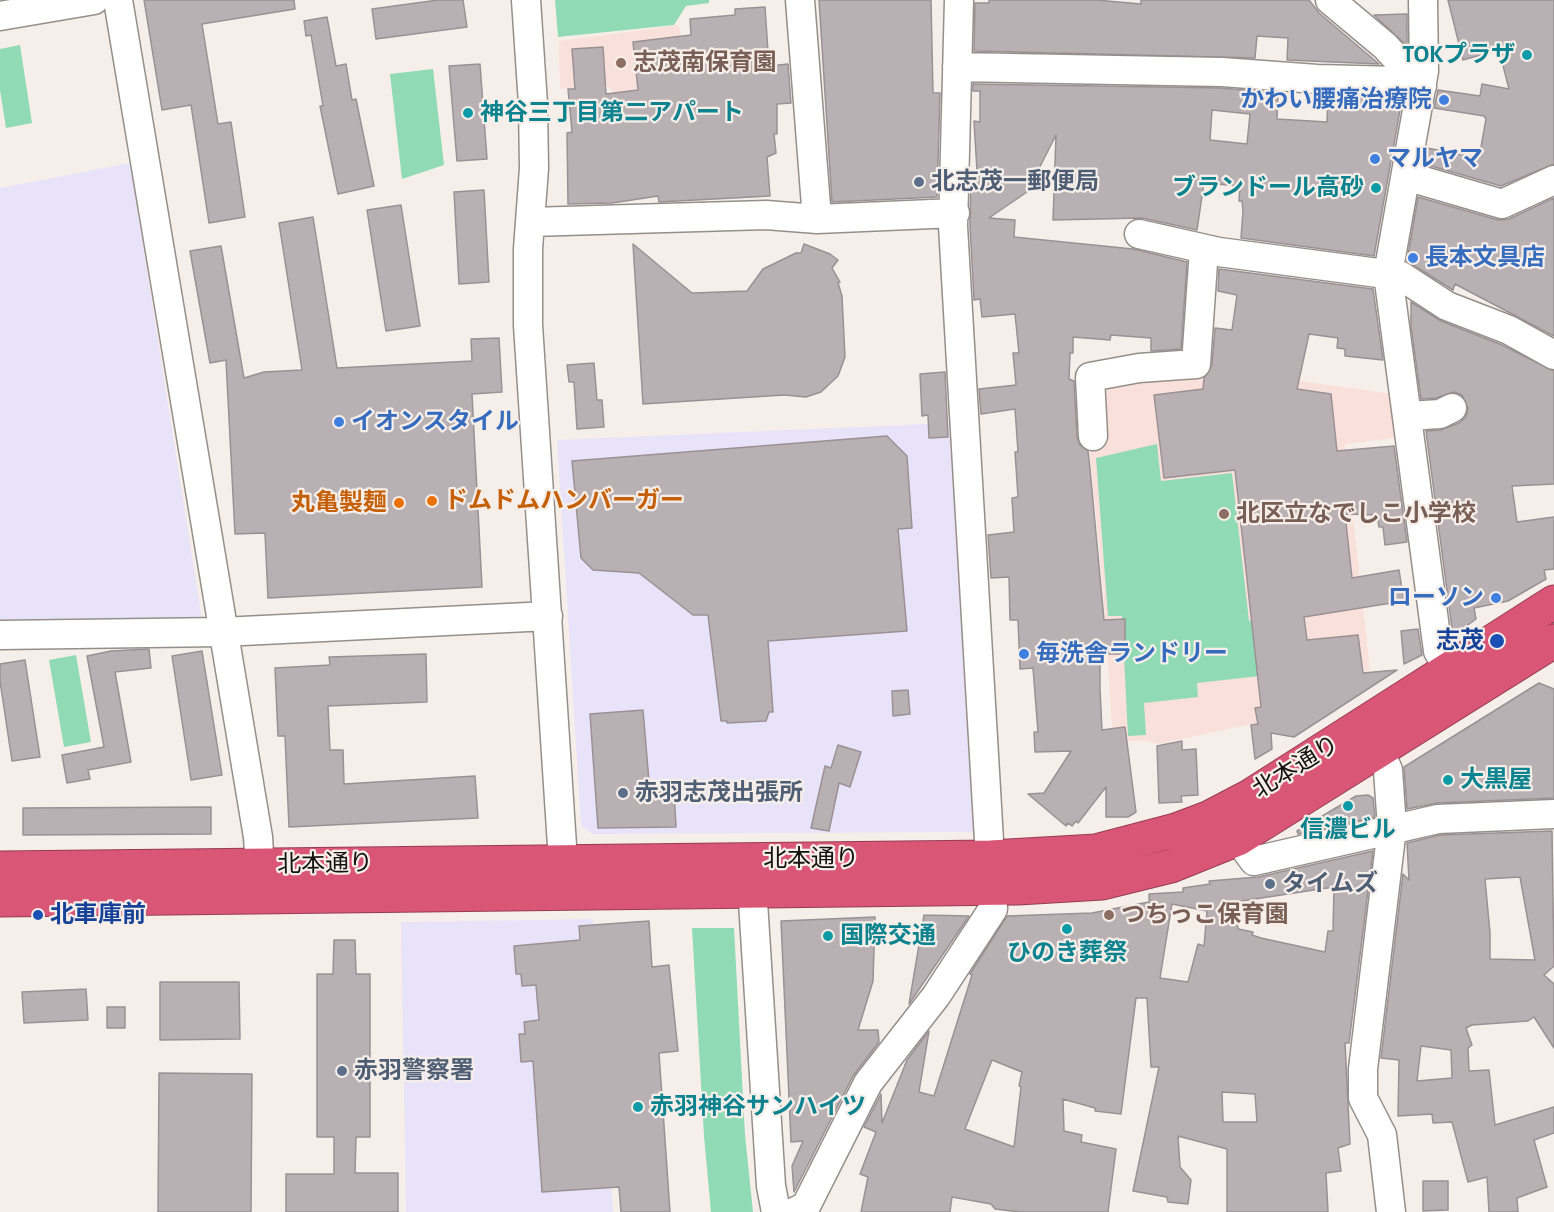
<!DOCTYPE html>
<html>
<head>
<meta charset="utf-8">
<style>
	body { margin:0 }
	canvas { display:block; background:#f6efe9 }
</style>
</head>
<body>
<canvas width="1554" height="1212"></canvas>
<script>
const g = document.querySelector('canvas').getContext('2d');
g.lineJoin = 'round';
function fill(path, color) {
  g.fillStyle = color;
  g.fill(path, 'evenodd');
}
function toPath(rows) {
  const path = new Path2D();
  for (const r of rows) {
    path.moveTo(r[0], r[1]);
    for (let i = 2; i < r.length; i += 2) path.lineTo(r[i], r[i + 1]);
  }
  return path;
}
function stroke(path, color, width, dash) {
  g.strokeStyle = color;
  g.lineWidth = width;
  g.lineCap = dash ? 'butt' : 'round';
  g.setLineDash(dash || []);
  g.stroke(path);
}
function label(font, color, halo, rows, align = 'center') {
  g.font = font + ' "Alegreya Sans","Noto Sans JP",sans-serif';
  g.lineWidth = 4.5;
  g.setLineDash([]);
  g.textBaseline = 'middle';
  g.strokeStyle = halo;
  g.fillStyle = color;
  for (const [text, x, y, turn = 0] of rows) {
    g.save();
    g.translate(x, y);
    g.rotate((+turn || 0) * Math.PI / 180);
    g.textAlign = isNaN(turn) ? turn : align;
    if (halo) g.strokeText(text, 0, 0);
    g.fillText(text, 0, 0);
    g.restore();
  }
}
fill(toPath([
	[130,163,202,620,0,624,0,188],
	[949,423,973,832,592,834,581,825,557,440],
	[593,919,613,1212,406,1212,401,922]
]), '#e9e3f9');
fill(toPath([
	[679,25,691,118,621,97,606,85,560,89,559,41],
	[1211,369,1393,394,1394,438,1345,444,1370,670,1273,681,1279,718,1158,744,1143,740,1113,743,1103,585,1088,435,1078,405,1076,383,1153,371]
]), '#fae0da');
fill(toPath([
	[555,0,709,0,709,3,686,6,674,25,558,37],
	[20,45,32,123,6,128,0,90,0,49],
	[433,69,444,165,402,179,390,74],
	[1157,444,1161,481,1232,473,1249,621,1254,620,1260,676,1197,683,1198,697,1144,703,1146,735,1128,736,1122,616,1108,616,1096,458],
	[76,655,91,742,64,747,49,660],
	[692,928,734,928,745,1135,753,1212,711,1212,704,1136]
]), '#90dbb5');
const building = toPath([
	[144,0,294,0,295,9,202,24,218,124,231,122,245,217,209,223,191,105,162,110,144,0],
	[438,0,463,0,467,27,376,39,372,9,438,0],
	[819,0,931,0,933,93,940,93,937,197,832,202,819,0],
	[989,0,1096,0,1141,4,1141,0,1309,0,1319,13,1379,64,1287,60,1288,38,1257,36,1255,58,974,51,975,3,989,3,989,0],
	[1448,0,1554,0,1554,164,1501,186,1424,164,1427,148,1479,158,1486,119,1484,116,1434,108,1438,90,1480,96,1482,84,1509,89,1499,50,1463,60,1448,0],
	[765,7,769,66,788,64,791,103,777,104,777,134,774,134,776,153,767,157,770,196,659,202,658,196,612,203,568,204,567,133,572,132,568,89,575,89,572,49,603,47,606,94,638,90,633,42,691,35,690,19,735,15,735,9,765,7],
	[1407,14,1407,46,1374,15,1407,14],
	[327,17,336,66,346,64,352,100,356,99,374,186,338,194,320,106,323,106,311,35,306,36,304,21,327,17],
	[480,64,487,159,457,161,449,66,480,64],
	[973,84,1221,88,1278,93,1277,119,1327,122,1328,96,1402,99,1374,256,1241,238,1243,211,1242,201,1239,201,1240,186,1204,183,1197,230,1142,218,1053,220,1056,135,1027,192,989,218,1015,220,1014,237,1133,249,1187,262,1181,349,1151,351,1151,338,1111,335,1110,340,1073,337,1073,353,1070,353,1069,379,1074,381,1077,437,1080,445,1088,451,1090,469,1104,620,1125,619,1125,654,1100,654,1100,689,1102,730,1125,727,1136,812,1128,817,1106,817,1106,787,1078,823,1076,821,1072,826,1068,823,1066,826,1028,794,1044,793,1071,751,1035,752,1034,732,1038,732,1033,668,1020,669,1018,620,1010,620,1009,577,991,578,988,535,1014,532,1012,498,1018,497,1015,452,1018,452,1015,409,981,414,979,389,1016,385,1013,353,1019,353,1015,314,982,317,980,299,974,300,970,226,971,171,977,171,974,121,980,122,980,91,973,91,973,84],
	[1212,110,1250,114,1247,144,1210,140,1212,110],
	[484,190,489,282,459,284,454,192,484,190],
	[1418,197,1498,220,1509,219,1554,198,1554,336,1455,284,1453,290,1407,261,1418,197],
	[401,205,420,326,386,331,367,210,401,205],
	[313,217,337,368,472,361,471,339,499,338,502,392,472,394,482,587,268,598,265,533,235,534,226,360,210,363,190,251,221,246,244,378,264,372,302,370,279,223,313,217],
	[633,244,692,293,747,291,763,269,796,253,801,253,804,244,830,254,838,260,832,268,840,282,838,283,842,296,845,357,838,376,821,392,806,397,784,395,643,404,633,244],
	[1219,269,1373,289,1383,360,1345,356,1345,349,1337,348,1338,338,1309,334,1297,389,1331,394,1337,451,1394,446,1407,542,1385,545,1383,527,1379,527,1377,515,1345,514,1352,578,1399,570,1404,601,1304,617,1307,640,1358,635,1363,673,1397,670,1294,737,1271,733,1272,749,1255,759,1251,725,1258,724,1255,708,1261,707,1235,470,1164,478,1154,395,1203,389,1204,378,1212,365,1215,328,1232,330,1237,295,1218,291,1219,269],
	[1411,302,1441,321,1502,345,1554,371,1554,484,1512,486,1517,522,1554,517,1554,569,1544,570,1546,579,1508,601,1474,608,1476,619,1453,636,1426,431,1441,430,1459,423,1466,417,1468,408,1462,395,1454,392,1436,398,1421,399,1411,326,1411,302],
	[594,363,597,400,602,400,604,427,577,429,574,382,569,382,567,365,594,363],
	[945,372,948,437,929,438,928,415,922,416,920,374,945,372],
	[887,436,907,456,912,528,898,529,907,631,768,641,773,712,769,712,766,721,727,723,727,721,721,721,708,615,693,615,639,573,593,570,581,558,572,461,887,436],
	[1418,629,1422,655,1404,664,1401,631,1418,629],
	[149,649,151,668,115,672,131,762,88,770,90,779,67,783,62,755,104,747,87,656,111,651,149,649],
	[202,651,222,775,191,780,172,656,202,651],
	[426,654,427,702,328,706,330,750,343,750,344,784,475,776,478,818,289,827,285,736,278,736,275,668,330,665,329,657,426,654],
	[25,660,40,757,12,761,0,681,0,664,25,660],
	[1539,683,1554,689,1554,798,1437,803,1407,809,1404,767,1539,683],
	[908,690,910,714,893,716,892,691,908,690],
	[643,710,650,793,674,791,676,827,598,828,590,714,643,710],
	[1182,741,1182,750,1196,749,1198,795,1181,796,1182,802,1159,803,1157,746,1182,741],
	[838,745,861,752,850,787,839,783,829,831,811,828,825,766,831,768,838,745],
	[1368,795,1373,798,1375,817,1298,834,1297,831,1356,796,1368,795],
	[211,807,211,834,23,835,23,808,211,807],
	[1552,831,1554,966,1544,975,1554,984,1554,1048,1534,1017,1528,1021,1472,1025,1466,1028,1472,1045,1468,1048,1469,1071,1489,1070,1495,1125,1554,1107,1554,1133,1534,1140,1547,1187,1517,1198,1518,1212,1489,1212,1487,1177,1468,1182,1452,1122,1433,1123,1432,1114,1398,1116,1399,1060,1381,1058,1403,874,1409,880,1407,843,1440,835,1552,831],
	[1520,877,1535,960,1490,959,1490,933,1485,879,1520,877],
	[1421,1046,1451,1050,1452,1078,1417,1081,1421,1046],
	[1373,851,1349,1043,1345,1043,1350,1144,1338,1148,1341,1171,1326,1173,1328,1212,1227,1212,1227,1149,1178,1136,1180,1167,1191,1180,1188,1204,1168,1202,1167,1197,1133,1191,1159,1067,1151,1067,1147,998,1136,998,1121,1114,1095,1111,1095,1108,1063,1099,1064,1131,1082,1135,1081,1142,1116,1149,1108,1212,1020,1212,995,1209,991,1204,952,1197,950,1212,861,1212,868,1177,860,1174,876,1132,864,1127,881,1094,882,1123,907,1060,929,1031,919,1092,934,1096,972,975,970,974,1007,916,1092,913,1154,901,1149,900,1149,894,1183,892,1183,888,1210,884,1209,881,1258,877,1373,851],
	[1334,887,1333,931,1328,931,1325,952,1261,938,1252,935,1253,932,1238,929,1235,902,1334,887],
	[1172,904,1207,911,1204,946,1198,944,1188,982,1160,978,1172,904],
	[992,1060,1022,1072,1019,1086,1021,1087,1014,1147,965,1129,992,1060],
	[1222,1092,1255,1094,1257,1122,1223,1122,1222,1092],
	[924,915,969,916,909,1004,924,915],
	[875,917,873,981,858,1030,878,1030,879,1042,853,1076,794,1192,792,1166,803,1141,791,1142,781,921,875,917],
	[649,921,652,967,669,965,678,1051,659,1053,670,1212,621,1212,619,1187,542,1192,533,1061,521,1062,519,1034,525,1034,524,1022,539,1020,536,985,522,986,521,974,516,974,514,946,580,940,579,926,649,921],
	[334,940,355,940,356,974,370,974,370,1137,356,1137,355,1173,398,1173,398,1212,286,1212,286,1174,334,1174,334,1137,317,1137,317,974,333,974,334,940],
	[160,982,239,982,240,1039,160,1040,160,982],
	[86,989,88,1020,24,1023,22,992,86,989],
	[107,1007,125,1007,125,1028,107,1028,107,1007],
	[159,1073,252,1074,251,1212,158,1212,159,1073],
	[1423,1181,1448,1181,1448,1210,1423,1211,1423,1181]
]);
fill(building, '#b9b0b3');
stroke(building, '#9a9195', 1.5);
const minor = toPath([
	[118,0,258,837,261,886],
	[526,0,533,104,534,168,528,249,528,325,563,861],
	[800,0,817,219],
	[1330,0,1385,46,1422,86],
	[1423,0,1424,71,1388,274,1438,651,1460,688],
	[0,16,94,0],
	[957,67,1222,72,1317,79,1399,81,1422,86],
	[1406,176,1502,204,1554,180],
	[530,222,766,215,817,219,955,213],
	[1139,234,1219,252,1401,276,1447,306,1509,330,1554,355],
	[1408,416,1440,414,1452,408],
	[1093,436,1090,377,1139,368,1196,364,1204,249],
	[0,635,222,632,548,616],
	[1371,732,1388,770,1392,828,1363,1069,1363,1098,1382,1135,1391,1212],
	[1238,839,1254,861,1438,819,1554,814],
	[751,870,771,1186,776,1212],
	[794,1212,806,1206,868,1083,936,996,993,909,953,226,959,0]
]);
const highway = toPath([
	[0,868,991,857,1096,851,1176,830,1208,818,1250,796,1554,602],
	[0,900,1018,888,1102,883,1171,866,1238,839,1554,641]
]);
stroke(minor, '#958f89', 31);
stroke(highway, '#953e53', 35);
stroke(minor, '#fff', 28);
stroke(highway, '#da5677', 33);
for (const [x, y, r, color] of [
	[1527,55,6,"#0f9aa8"],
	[621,63,6,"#8d6e63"],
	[1444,100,6,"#3f7fe0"],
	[468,113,6,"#0f9aa8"],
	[1375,159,6,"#3f7fe0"],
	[919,182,6,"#5c6f8a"],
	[1376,188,6,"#0f9aa8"],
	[1413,258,6,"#3f7fe0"],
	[339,422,6,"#3f7fe0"],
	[432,501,6,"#e8710a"],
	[399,503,6,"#e8710a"],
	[1224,514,6,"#8d6e63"],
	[1496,598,6,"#3f7fe0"],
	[1497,641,8,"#1a4fb4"],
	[1024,654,6,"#3f7fe0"],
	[1448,780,6,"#0f9aa8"],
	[623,793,6,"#5c6f8a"],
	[1348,806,6,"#0f9aa8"],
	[1270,884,6,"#5c6f8a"],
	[38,915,6,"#1a4fb4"],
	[1109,915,6,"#8d6e63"],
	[1067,929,6,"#0f9aa8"],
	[828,936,6,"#0f9aa8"],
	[342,1071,6,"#5c6f8a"],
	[638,1107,6,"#0f9aa8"]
]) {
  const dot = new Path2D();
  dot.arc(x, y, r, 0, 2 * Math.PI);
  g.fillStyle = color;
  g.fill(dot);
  stroke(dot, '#f6efe9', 2);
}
label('bold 24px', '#0d838f', '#f6efe9', [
	["TOKプラザ",1515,55,"right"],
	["神谷三丁目第二アパート",480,113],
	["ブランドール高砂",1364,188,"right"],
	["大黒屋",1460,780],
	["信濃ビル",1348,830,"center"],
	["国際交通",840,936],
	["ひのき葬祭",1067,953,"center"],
	["赤羽神谷サンハイツ",650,1107]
], 'left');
label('bold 24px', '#785e54', '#f6efe9', [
	["志茂南保育園",633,63],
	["北区立なでしこ小学校",1236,514],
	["つちっこ保育園",1121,915]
], 'left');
label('bold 24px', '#366cbe', '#f6efe9', [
	["かわい腰痛治療院",1432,100,"right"],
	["マルヤマ",1387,159],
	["長本文具店",1425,258],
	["イオンスタイル",351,422],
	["ローソン",1484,598,"right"],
	["毎洗舎ランドリー",1036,654]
], 'left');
label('bold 24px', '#4e5e75', '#f6efe9', [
	["北志茂一郵便局",931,182],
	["赤羽志茂出張所",635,793],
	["タイムズ",1282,884],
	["赤羽警察署",354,1071]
], 'left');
label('bold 24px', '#c56008', '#f6efe9', [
	["ドムドムハンバーガー",444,501],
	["丸亀製麺",387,503,"right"]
], 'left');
label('bold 24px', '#164399', '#f6efe9', [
	["志茂",1484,641],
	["北車庫前",50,915,"left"]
], 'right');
label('24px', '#141210', '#f6efe9', [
	["北本通り",1296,767,-32],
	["北本通り",811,859],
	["北本通り",325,864,-1]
]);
</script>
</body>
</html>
